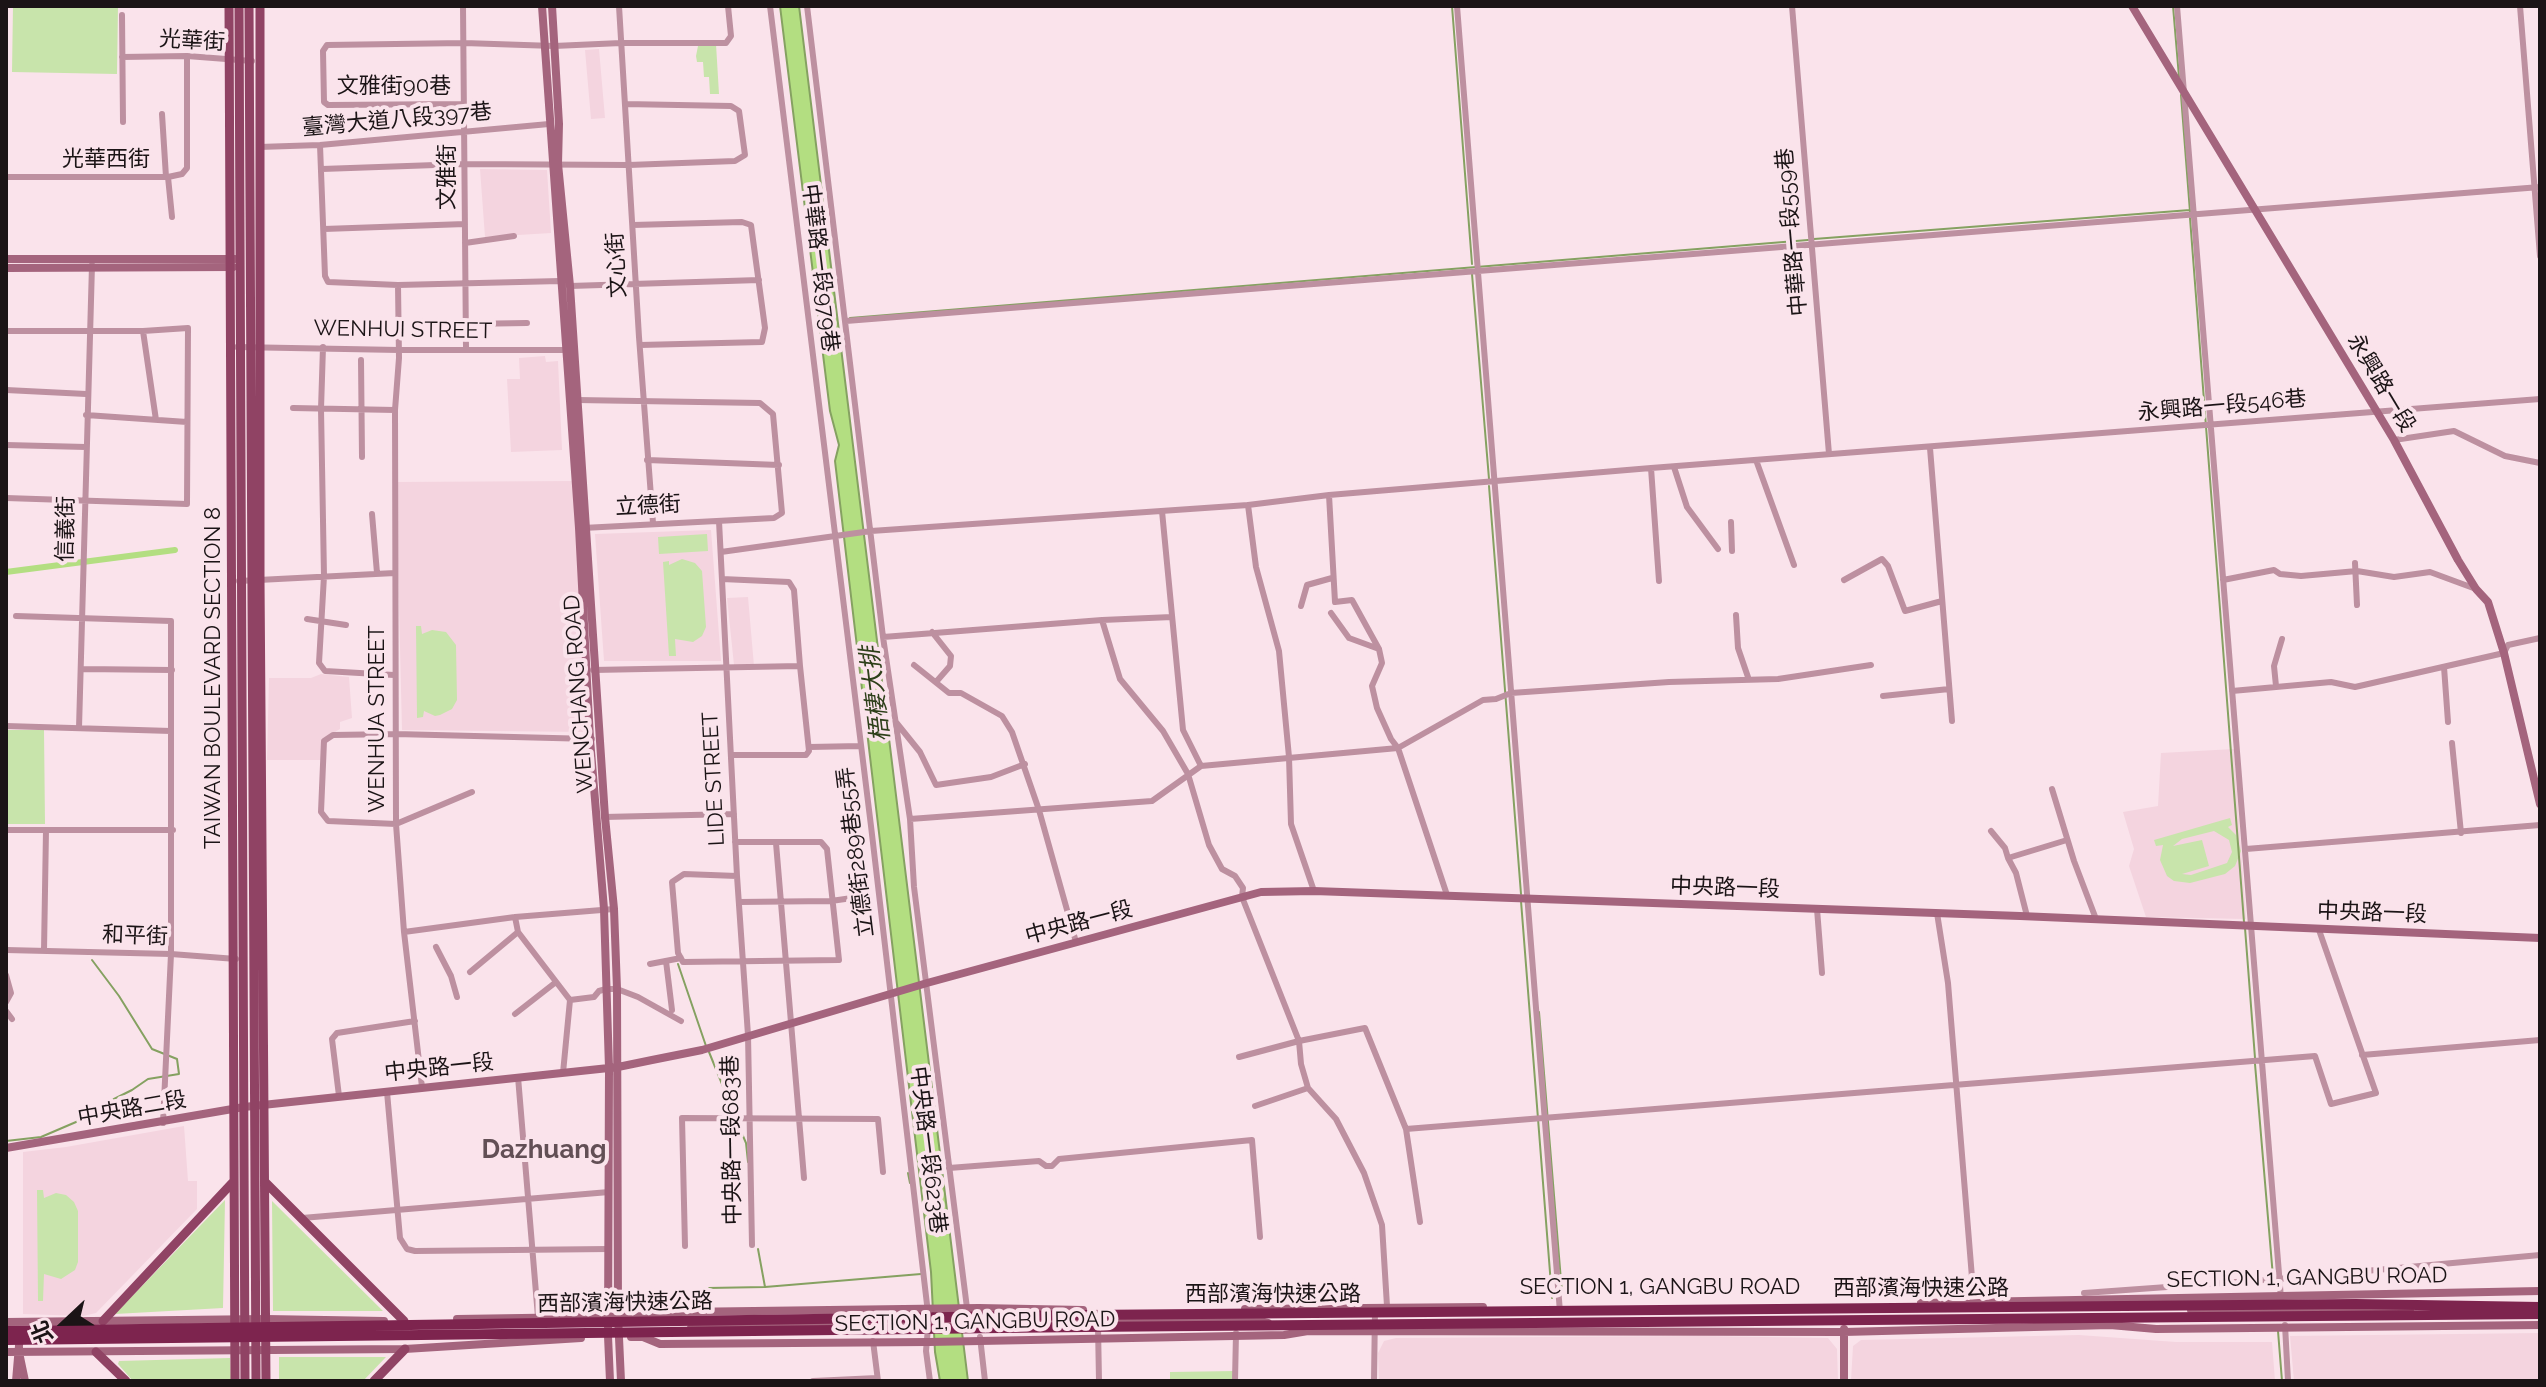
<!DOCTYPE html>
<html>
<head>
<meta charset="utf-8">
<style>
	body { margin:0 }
	#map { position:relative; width:2546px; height:1387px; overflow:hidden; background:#fae3eb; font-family:Raleway,"Noto Sans TC",sans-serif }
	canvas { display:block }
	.frame { position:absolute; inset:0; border:8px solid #1b1416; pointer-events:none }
	.north { position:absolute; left:24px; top:1283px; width:80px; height:80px; -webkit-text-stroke:6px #fae3eb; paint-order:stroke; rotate:248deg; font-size:22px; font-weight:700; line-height:32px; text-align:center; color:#1b1416 }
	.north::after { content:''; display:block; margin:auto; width:28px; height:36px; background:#1b1416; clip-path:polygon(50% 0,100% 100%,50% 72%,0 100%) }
</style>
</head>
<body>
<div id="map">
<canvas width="2546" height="1387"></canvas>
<div class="frame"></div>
<div class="north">北</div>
</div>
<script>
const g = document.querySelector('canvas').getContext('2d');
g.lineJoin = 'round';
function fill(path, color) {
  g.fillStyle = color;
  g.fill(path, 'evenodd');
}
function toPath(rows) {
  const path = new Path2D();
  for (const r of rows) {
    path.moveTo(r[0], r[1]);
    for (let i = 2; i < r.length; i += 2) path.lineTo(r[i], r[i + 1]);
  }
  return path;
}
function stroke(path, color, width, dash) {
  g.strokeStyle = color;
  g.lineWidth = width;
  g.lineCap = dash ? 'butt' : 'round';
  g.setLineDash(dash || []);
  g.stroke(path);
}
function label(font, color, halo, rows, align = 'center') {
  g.font = font + ' Raleway,"Noto Sans TC",sans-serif';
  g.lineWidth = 8;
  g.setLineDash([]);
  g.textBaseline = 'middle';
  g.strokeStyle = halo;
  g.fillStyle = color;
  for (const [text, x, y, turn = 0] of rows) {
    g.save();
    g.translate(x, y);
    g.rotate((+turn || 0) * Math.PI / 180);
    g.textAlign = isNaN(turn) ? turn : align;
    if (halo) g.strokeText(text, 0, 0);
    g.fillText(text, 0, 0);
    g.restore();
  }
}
fill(toPath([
	[599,49,605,118,591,119,585,50],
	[480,169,547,170,551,233,485,237],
	[545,356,546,362,558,361,562,450,511,452,507,379,520,379,519,358],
	[575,481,585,732,402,730,396,482],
	[711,530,721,661,604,661,595,534],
	[748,597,754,666,734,665,727,598],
	[321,674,349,677,352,718,340,722,340,729,324,738,323,760,267,760,269,678,311,678],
	[2234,749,2246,919,2146,917,2129,866,2134,849,2123,812,2158,806,2161,753],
	[184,1126,188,1181,197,1181,197,1209,96,1313,83,1316,23,1314,23,1152,66,1147],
	[2540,1333,2540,1381,2294,1381,2290,1336],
	[2079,1335,2176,1342,2272,1342,2275,1381,1851,1381,1853,1346,1861,1340],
	[1700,1336,1828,1338,1837,1349,1838,1381,1379,1381,1378,1353,1384,1341,1396,1338]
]), '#f4d4df');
fill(toPath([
	[13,6,118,6,117,74,12,72],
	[716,44,719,94,710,94,709,77,704,77,703,62,697,62,696,56,698,46],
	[707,534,708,551,659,554,658,537],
	[682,559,695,563,702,571,706,627,702,636,693,642,675,639,676,656,669,656,663,562,669,561,669,565],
	[416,626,421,626,422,634,432,630,446,632,456,645,457,700,452,709,440,715,435,716,424,711,423,717,417,718],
	[6,730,44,730,45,824,6,824],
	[2230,818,2232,825,2228,827,2236,835,2241,851,2235,866,2225,874,2190,883,2174,881,2167,876,2160,860,2163,845,2156,846,2154,840],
	[2214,831,2229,840,2232,852,2227,863,2191,875,2182,874,2209,866,2202,840,2173,846,2182,839],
	[37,1190,43,1190,44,1198,56,1193,66,1195,74,1202,78,1211,78,1262,75,1270,61,1279,44,1274,43,1301,38,1301],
	[225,1200,223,1308,115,1314],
	[272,1201,383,1311,273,1311],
	[279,1357,386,1357,363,1381,279,1381],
	[230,1358,231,1381,133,1381,118,1364,119,1361],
	[1235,1371,1235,1381,1170,1381,1170,1372]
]), '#c8e4ab');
const water = toPath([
	[780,6,799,6,968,1381,940,1381,935,1352,931,1272,835,461,839,445,830,411,780,6]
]);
fill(water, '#b3de81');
stroke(water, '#85a161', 2);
stroke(toPath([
	[1452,6,1472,264],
	[2173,6,2179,77],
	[2181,95,2190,212],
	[2190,218,2244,922],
	[1814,239,2190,210],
	[1472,274,1489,479],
	[850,318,1808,240],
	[1489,486,1521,894],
	[1521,901,1552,1298],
	[2245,928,2255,1058],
	[678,964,706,1046],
	[1539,1012,1562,1293],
	[709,1052,735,1116],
	[2255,1064,2273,1277],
	[737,1122,746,1143,748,1162],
	[6,1141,41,1137,83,1119,98,1107,132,1090,148,1079,179,1074,177,1059,152,1049,119,996,92,960],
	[908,1173,910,1183],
	[758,1249,765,1287],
	[631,1297,692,1294,708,1288,765,1287,921,1274],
	[2278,1331,2282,1381]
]), '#85a161', 2);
stroke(toPath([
	[6,572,175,550]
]), '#b3de81', 6);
stroke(toPath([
	[463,6,466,348],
	[619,6,639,337,653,523],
	[770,6,871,826,928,1313],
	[807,6,883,637,910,819,914,887,967,1308],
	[1457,6,1560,1312],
	[1792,6,1829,454],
	[2177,6,2281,1298],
	[2520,6,2540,256],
	[122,15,123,122],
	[122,57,187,56,252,61],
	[464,104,328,105,324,102,323,51,327,45,464,43,554,46,621,43,726,43,731,36,728,6],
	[162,114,166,177],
	[320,145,325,276,328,282,398,285,560,281,570,286,759,280],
	[259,147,320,145,549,124],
	[322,169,464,164,629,165,735,161,745,155,739,111,731,106,625,104],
	[6,177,168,177,182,174,187,168,187,56],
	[168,177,172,217],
	[633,225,742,222,751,225,765,328,762,342,640,345],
	[324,229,465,224],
	[465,243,514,236],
	[398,285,399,358,395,410,396,824,404,932,422,1087],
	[846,321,2540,187],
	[466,324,527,323],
	[6,331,143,331,188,328,187,504,6,498],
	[143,331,156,420],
	[237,347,399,350,565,350,569,347],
	[323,347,321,409,324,576,319,663,325,671,394,675],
	[361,360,362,457],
	[6,390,86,394],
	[577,400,760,403,773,414,782,513,774,518,583,528],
	[293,408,395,410],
	[86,415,187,422],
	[2394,440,2454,431,2505,456,2540,463],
	[6,445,86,447],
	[1930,448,1952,721],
	[647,460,779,465],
	[1756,460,1794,565],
	[1674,467,1687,507,1718,549],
	[1651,468,1659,581],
	[1329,495,1335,602,1352,600,1379,649,1382,663,1372,686,1377,708,1391,739,1398,748,1447,895],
	[1248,505,1256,567,1279,651,1289,757,1291,824,1314,891],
	[1162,511,1183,730,1201,766],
	[372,514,377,573],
	[719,521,737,876,748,1035,752,1245],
	[1731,522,1732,551],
	[721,552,871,531,1248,505,1329,495,1651,468,2540,399],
	[2355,563,2357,605],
	[1844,580,1882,559,1888,566,1905,611,1942,601],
	[2223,580,2274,570,2280,574,2301,576,2357,571,2394,577,2430,572,2476,589],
	[239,581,395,573],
	[1301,606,1307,585,1332,578],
	[1331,613,1349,638,1379,649],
	[1736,615,1738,648,1749,680],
	[16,616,171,621,171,954,163,1123],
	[307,619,346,625],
	[1102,620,1120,679,1163,731,1188,774,1209,845,1222,869,1235,876,1243,888,1242,897,1299,1041,1301,1064,1308,1088,1336,1119,1364,1173,1382,1225,1387,1306],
	[932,632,951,656,950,666,936,682],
	[883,637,1102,620,1172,617],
	[914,665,949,693,961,693,1002,716,1012,732,1039,810,1076,942],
	[2444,667,2448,722],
	[82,669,172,670],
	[593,670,800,666,794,590,789,582,722,579],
	[2276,686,2274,666,2282,639],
	[2232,691,2331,682,2355,687,2504,653,2508,645,2540,638],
	[1883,696,1949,689],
	[895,721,920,752,936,785,991,777,1025,764],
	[6,726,171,731],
	[79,728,92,265],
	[2452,743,2461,833],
	[809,747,861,746],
	[731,755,806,755,809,751,800,666],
	[2052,789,2074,861,2096,919],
	[472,792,396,824,328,821,321,812,324,741,333,735,396,734,592,739],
	[604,817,734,814],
	[910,819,1152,801,1201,766,1398,748,1483,700,1496,699,1511,693,1669,682,1778,679,1871,665],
	[6,830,173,830],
	[1991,831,2005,848,2008,858],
	[735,842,821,842,827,849,839,960,683,962,678,953,672,882,684,874,737,876],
	[776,843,804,1178],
	[2246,849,2540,825],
	[739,902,831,901,852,898],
	[1817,909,1822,973],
	[1937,913,1948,983,1974,1302],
	[2027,916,2016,873,2008,858,2067,840],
	[515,917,518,932,570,1000],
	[404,932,515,917,614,909],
	[436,947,451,976,457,997],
	[6,950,171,954,236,959],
	[44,951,46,830],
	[666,961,672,1010],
	[650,964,681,958],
	[470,972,518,932],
	[6,975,11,993,6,1002],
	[570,1000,594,997,599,991,606,989,617,989,638,997,681,1021],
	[6,1011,12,1019],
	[515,1014,556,982],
	[2362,1055,2540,1040],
	[1239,1057,1299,1041,1365,1028,1406,1129,1420,1222],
	[563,1073,570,1000],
	[518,1077,538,1317],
	[387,1092,400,1238,407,1249,415,1251,609,1249],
	[339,1096,332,1039,337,1033,415,1021],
	[1255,1106,1308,1088],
	[1406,1129,2315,1056,2331,1104,2376,1093,2319,930],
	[949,1168,1039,1161,1046,1166,1052,1166,1059,1159,1252,1140,1260,1237],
	[302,1218,609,1192],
	[685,1246,682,1118,878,1119,883,1172],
	[2084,1293,2278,1279,2540,1255],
	[2285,1325,2288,1381],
	[1098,1326,1099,1381],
	[928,1328,926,1351,930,1381],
	[980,1337,985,1381],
	[873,1341,878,1381],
	[813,1381,877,1378],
	[1235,1381,1236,1333],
	[1374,1381,1375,1310]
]), '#bd90a0', 6);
stroke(toPath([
	[542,6,579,528,590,739,604,909,609,1068,608,1336,610,1381],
	[552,6,559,124,558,164,570,286,605,817,614,909,617,989,618,1316,621,1381],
	[2132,6,2394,440,2458,560,2476,589,2488,602,2504,653,2540,804],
	[6,259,235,259],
	[6,268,233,267],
	[6,1148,244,1107,618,1067,652,1060,702,1050,927,983,1261,892,1314,891,2020,916,2540,938],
	[1921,1303,2540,1291],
	[1245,1309,1483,1307],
	[2191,1310,2410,1310],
	[457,1319,650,1316,679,1312,979,1308,1083,1310],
	[6,1322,266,1319,384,1321],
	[691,1328,1098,1321,1256,1320,1268,1323],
	[631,1337,643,1337,660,1344,929,1342,1284,1335,1308,1331,1844,1332,2110,1325,2156,1329,2540,1325],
	[6,1352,405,1349,581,1338],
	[20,1357,25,1381],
	[16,1381,20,1334],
	[1844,1381,1844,1329]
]), '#a4647d', 8);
stroke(toPath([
	[229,6,235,1381],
	[239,6,245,1381],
	[249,6,256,1381],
	[260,6,260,580,266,1381],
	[265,1182,404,1321],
	[103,1321,234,1181],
	[96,1352,126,1381],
	[374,1381,405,1349]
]), '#904364', 9);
stroke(toPath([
	[6,1331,1083,1315,2356,1304,2540,1307],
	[6,1340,1085,1327,2540,1314]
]), '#7d244e', 10);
label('22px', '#1b1416', '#fae3eb', [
	["光華街",192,41,3],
	["文雅街90巷",394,86],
	["臺灣大道八段397巷",397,120,-5],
	["光華西街",106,159],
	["文雅街",447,177,-90],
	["中華路一段559巷",1792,232,-95],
	["文心街",617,265,-93],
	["中華路一段979巷",820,268,83],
	["WENHUI STREET",403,330,1],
	["永興路一段",2381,383,59],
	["永興路一段546巷",2222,406,-5],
	["立德街",648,506,-3],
	["信義街",66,529,-89],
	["TAIWAN BOULEVARD SECTION 8",213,678,-90],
	["WENCHANG ROAD",579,694,-94],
	["WENHUA STREET",377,719,-90],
	["LIDE STREET",714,779,-93],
	["立德街289巷55弄",856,852,-97],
	["中央路一段",1725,888,2],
	["中央路一段",2372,913,2],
	["中央路一段",1079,923,-15],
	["和平街",135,936,2],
	["中央路一段",439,1068,-6],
	["中央路二段",132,1109,-10],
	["中央路一段683巷",732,1140,-91],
	["中央路一段623巷",928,1150,83],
	["SECTION 1, GANGBU ROAD",2307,1278,-1],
	["SECTION 1, GANGBU ROAD",1660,1287],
	["西部濱海快速公路",1921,1288],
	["西部濱海快速公路",1273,1294],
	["西部濱海快速公路",625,1303,-1],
	["SECTION 1, GANGBU ROAD",975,1322,-1]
]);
label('italic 24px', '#2d3f19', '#fae3eb', [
	["梧棲大排",876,694,-97]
]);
label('bold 26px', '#624f55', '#fae3eb', [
	["Dazhuang",544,1150]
]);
</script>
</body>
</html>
